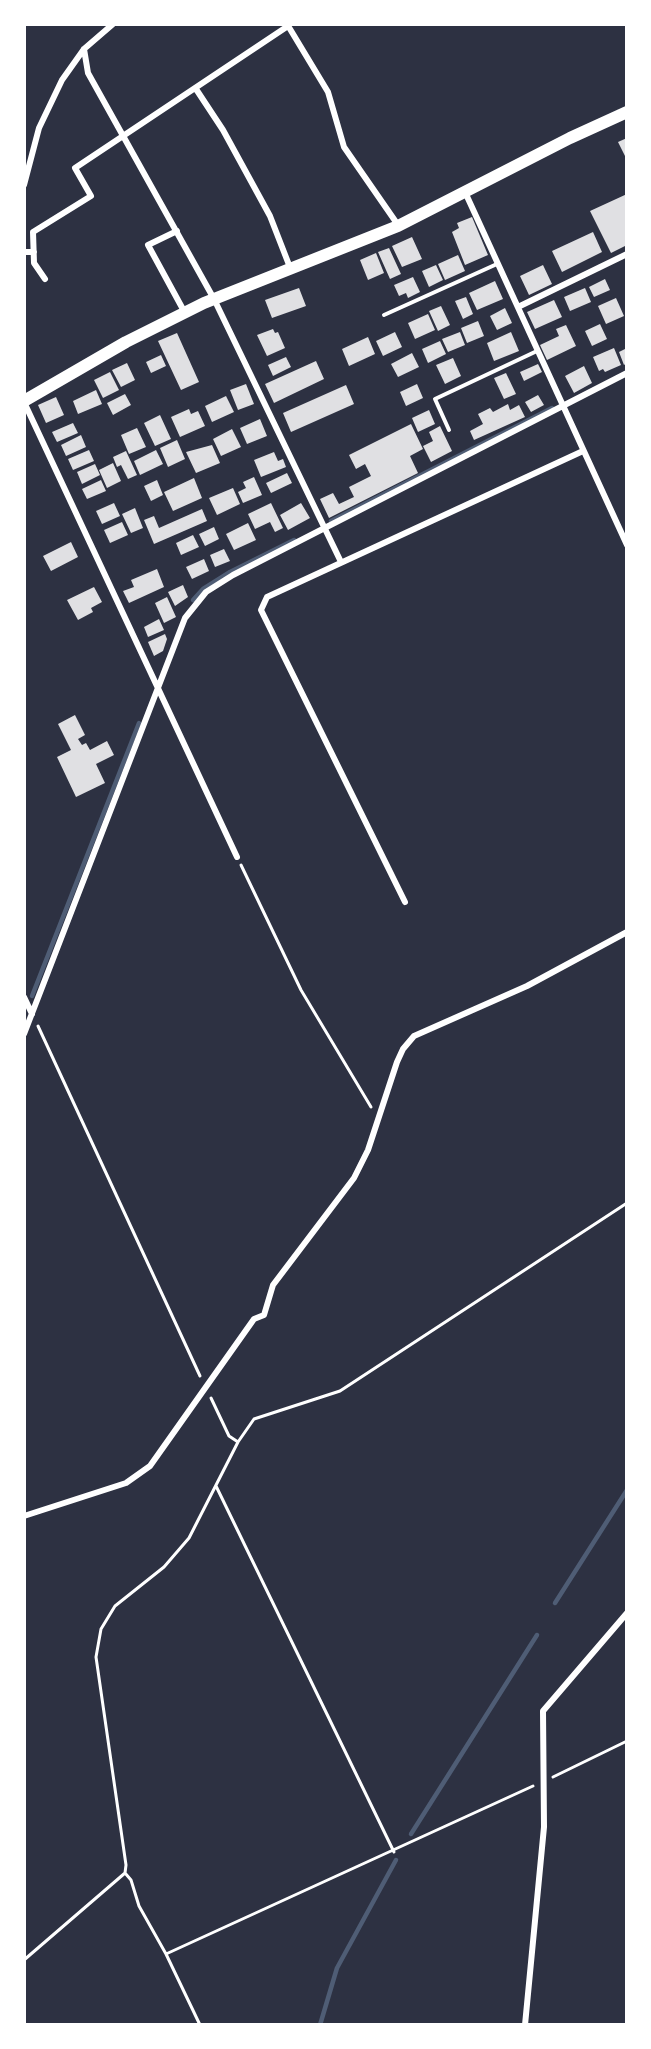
<!DOCTYPE html>
<html>
<head>
<meta charset="utf-8">
<style>
	body { margin:0 }
	#map { position:relative; width:651px; height:2049px; overflow:hidden; background:#2d3142; font-family:Karla,sans-serif }
	canvas { display:block }
	.frame { position:absolute; inset:0; border:26px solid #fff; pointer-events:none }
</style>
</head>
<body>
<div id="map">
<canvas width="651" height="2049"></canvas>
<div class="frame"></div>
</div>
<script>
const g = document.querySelector('canvas').getContext('2d');
g.lineJoin = 'round';
function toPath(rows) {
  const path = new Path2D();
  for (const r of rows) {
    path.moveTo(r[0], r[1]);
    for (let i = 2; i < r.length; i += 2) path.lineTo(r[i], r[i + 1]);
  }
  return path;
}
function stroke(path, color, width, dash) {
  g.strokeStyle = color;
  g.lineWidth = width;
  g.lineCap = dash ? 'butt' : 'round';
  g.setLineDash(dash || []);
  g.stroke(path);
}
function fill(path, color) {
  g.fillStyle = color;
  g.fill(path, 'evenodd');
}
stroke(toPath([
	[331,521,552,408],
	[193,600,203,589,230,572,294,540],
	[32,996,139,723],
	[555,1603,627,1490],
	[411,1834,537,1635],
	[320,2025,337,1968,396,1860]
]), '#4f5d75', 4.5);
fill(toPath([
	[627,138,627,160,618,142],
	[627,194,627,245,611,253,590,211],
	[472,217,488,255,465,265,452,232,459,228,457,223],
	[593,232,602,252,562,272,552,251],
	[412,237,422,259,402,267,392,246],
	[389,248,401,274,390,279,378,252],
	[376,253,384,273,368,280,360,260],
	[458,255,465,271,445,280,438,264],
	[436,265,443,280,429,287,422,271],
	[543,265,552,284,529,295,520,276],
	[413,277,420,292,408,298,406,293,399,296,394,285],
	[605,279,610,290,594,297,589,287],
	[495,281,503,299,477,310,469,293],
	[299,288,306,306,272,318,265,300],
	[585,288,591,302,570,311,564,297],
	[466,297,473,314,463,319,455,301],
	[616,298,624,316,606,324,598,306],
	[554,300,562,317,535,329,527,312],
	[441,306,450,325,438,331,429,311],
	[505,308,512,323,497,330,490,316],
	[428,314,435,330,415,339,408,323],
	[478,321,484,336,467,343,461,328],
	[600,324,607,339,592,346,585,331],
	[566,325,576,346,547,360,540,345,559,336,556,329],
	[273,329,275,333,278,332,285,348,267,356,257,335],
	[395,332,402,347,383,356,376,341],
	[460,332,465,345,448,352,442,339],
	[511,332,519,351,494,361,487,343],
	[177,333,199,382,181,390,158,341],
	[368,337,375,354,349,366,342,349],
	[440,341,446,354,428,363,422,349],
	[614,348,621,365,605,372,603,369,599,371,593,357],
	[627,348,627,363,624,365,619,352],
	[412,353,419,367,398,377,391,364],
	[161,355,166,366,151,373,146,362],
	[286,357,291,367,273,376,268,365],
	[453,358,461,376,445,384,436,365],
	[316,361,324,379,274,403,265,384],
	[127,363,135,380,121,387,112,370],
	[538,364,542,372,524,381,520,372],
	[584,366,592,383,574,393,565,376],
	[110,372,119,390,103,398,94,380],
	[506,373,516,394,504,399,494,378],
	[246,384,254,404,238,410,230,390],
	[417,384,423,398,406,406,400,392],
	[346,385,354,404,291,432,283,413],
	[96,390,102,404,78,414,73,401],
	[125,394,131,405,113,415,107,403],
	[538,395,544,405,531,412,525,402],
	[226,396,234,412,212,422,205,406],
	[56,397,64,415,46,423,38,405],
	[508,404,510,410,519,405,525,417,474,440,470,431,483,424,478,414,490,408,493,412],
	[189,409,191,414,198,411,205,426,180,437,171,417],
	[429,410,435,424,418,432,412,418],
	[160,415,171,439,155,446,144,423],
	[260,419,267,436,247,444,240,428],
	[73,423,78,433,57,442,52,432],
	[411,424,423,449,410,456,418,473,329,518,320,499,333,493,339,504,354,497,349,487,371,476,365,464,356,469,349,455],
	[440,426,452,451,431,462,423,446,433,441,429,432],
	[137,428,146,447,129,454,121,435],
	[232,429,241,447,221,456,213,439],
	[81,435,86,447,66,456,61,445],
	[177,440,185,459,168,467,160,448],
	[212,445,220,463,196,473,186,452],
	[89,450,94,461,73,470,68,459],
	[156,450,163,464,140,475,134,461],
	[126,451,137,475,128,479,121,465,117,467,113,457],
	[274,452,278,461,283,459,286,467,261,477,254,460],
	[113,463,121,481,107,488,99,470],
	[95,464,100,475,82,484,77,472],
	[287,473,292,483,271,493,266,483],
	[254,477,262,495,243,503,238,492,246,488,243,482],
	[194,478,202,498,173,511,164,492],
	[101,480,106,491,87,499,82,489],
	[157,480,163,495,151,501,144,486],
	[233,488,240,504,217,515,209,498],
	[114,503,120,516,102,524,96,511],
	[271,503,283,528,275,532,270,522,255,529,248,514],
	[301,503,310,518,288,530,280,515],
	[135,508,143,528,131,533,122,514],
	[202,509,207,521,154,544,144,520,154,516,159,528],
	[122,522,128,535,110,543,104,530],
	[248,523,256,540,234,550,226,534],
	[214,527,219,539,205,546,199,534],
	[193,535,199,547,181,555,176,543],
	[71,542,78,557,51,571,43,556],
	[224,549,230,561,215,567,210,555],
	[204,559,209,571,192,579,186,567],
	[157,569,164,587,129,603,123,591,134,587,131,580],
	[183,585,188,597,175,606,168,592],
	[94,587,102,602,91,608,93,612,78,620,67,600],
	[167,597,176,617,164,623,155,603],
	[159,619,164,630,148,637,144,627],
	[165,634,167,639,163,651,154,656,148,642],
	[75,715,85,735,78,739,82,745,86,743,90,750,107,741,114,755,96,764,105,783,76,797,57,757,71,750,58,724]
]), '#e0e0e3');
stroke(toPath([
	[241,865,301,990,371,1107],
	[38,1026,200,1376],
	[211,1398,229,1436,238,1442],
	[216,1486,394,1852],
	[553,1777,627,1741],
	[125,1873,131,1880,139,1906,166,1954,200,2025],
	[166,1954,533,1786],
	[24,1960,125,1873,126,1865,96,1657,101,1629,115,1606,164,1567,189,1538,238,1442,254,1419,340,1391,627,1203]
]), '#fff', 3);
stroke(toPath([
	[384,315,497,264],
	[449,430,435,399,537,351]
]), '#fff', 4);
stroke(toPath([
	[287,24,328,92,344,147,398,225],
	[84,49,88,73,214,299,341,562],
	[196,89,223,130,270,216,291,270],
	[24,185,39,128,62,80,84,49,113,24],
	[465,192,627,545],
	[177,231,148,245,185,313],
	[24,252,34,252],
	[45,279,34,263,33,232,91,196,75,168,288,26],
	[518,307,627,254],
	[24,402,237,857],
	[405,902,261,610,267,597,583,451],
	[24,997,32,1014],
	[24,1034,185,618,206,592,233,575,627,373],
	[24,1516,126,1483,150,1466,254,1319,264,1315,273,1285,354,1178,368,1150,397,1062,403,1049,414,1036,527,986,627,932],
	[525,2025,544,1827,543,1711,627,1613]
]), '#fff', 6);
stroke(toPath([
	[24,401,126,342,204,303,398,226,570,138,627,112]
]), '#fff', 12);
</script>
</body>
</html>
